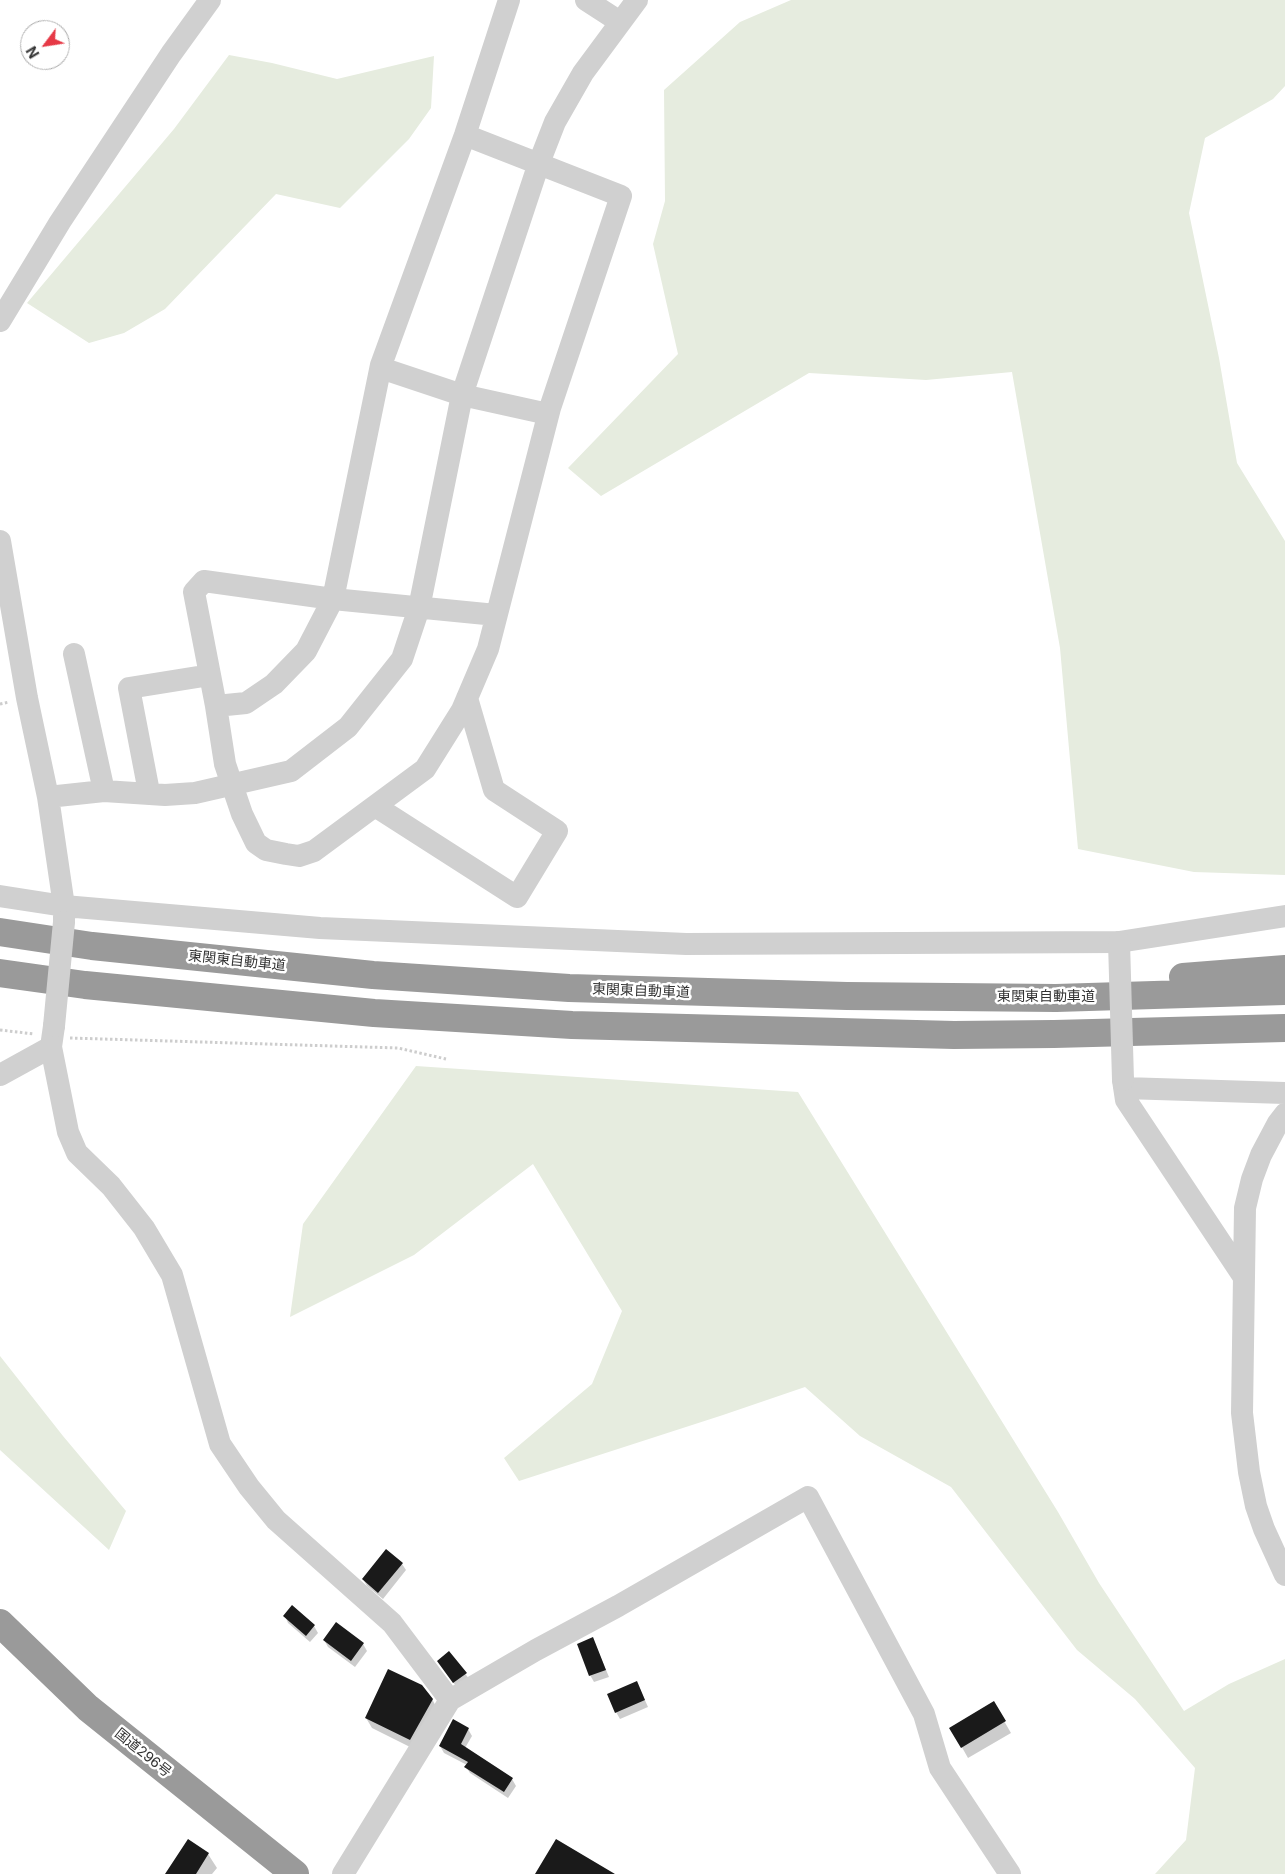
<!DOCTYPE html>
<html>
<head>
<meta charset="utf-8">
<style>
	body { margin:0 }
	#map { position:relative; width:1285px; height:1874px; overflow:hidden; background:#fff; font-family:Inter,sans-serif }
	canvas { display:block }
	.north { position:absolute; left:20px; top:20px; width:50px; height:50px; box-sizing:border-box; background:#fff; border:1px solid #adadad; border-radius:50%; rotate:239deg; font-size:14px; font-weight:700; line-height:20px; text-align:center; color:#333 }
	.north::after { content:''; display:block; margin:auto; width:18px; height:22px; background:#e63946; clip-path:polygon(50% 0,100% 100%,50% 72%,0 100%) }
</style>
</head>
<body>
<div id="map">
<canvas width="1285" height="1874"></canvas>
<div class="north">N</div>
</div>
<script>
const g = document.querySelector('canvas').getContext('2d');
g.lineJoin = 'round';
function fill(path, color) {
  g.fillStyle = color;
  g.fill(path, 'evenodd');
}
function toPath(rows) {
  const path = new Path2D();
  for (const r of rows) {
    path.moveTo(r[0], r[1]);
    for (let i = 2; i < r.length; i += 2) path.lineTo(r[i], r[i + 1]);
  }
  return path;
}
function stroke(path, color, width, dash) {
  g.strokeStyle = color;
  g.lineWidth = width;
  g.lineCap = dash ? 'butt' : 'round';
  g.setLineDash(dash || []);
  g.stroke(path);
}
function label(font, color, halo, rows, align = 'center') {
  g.font = font + ' Inter,"Noto Sans JP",sans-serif';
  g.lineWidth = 5;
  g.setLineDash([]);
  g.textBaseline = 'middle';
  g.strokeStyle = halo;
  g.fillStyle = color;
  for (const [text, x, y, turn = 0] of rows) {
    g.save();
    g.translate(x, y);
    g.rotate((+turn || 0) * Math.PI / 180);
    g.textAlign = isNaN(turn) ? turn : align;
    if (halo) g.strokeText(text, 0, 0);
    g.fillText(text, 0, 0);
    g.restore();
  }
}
fill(toPath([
	[791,0,1285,0,1285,86,1273,99,1205,138,1189,213,1219,358,1237,463,1285,541,1285,875,1194,872,1078,849,1060,648,1012,372,926,380,809,373,601,496,568,468,678,354,653,244,665,201,664,90,740,22],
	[229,55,272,63,337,79,434,56,431,108,409,139,340,208,276,194,165,309,124,333,89,343,27,303,174,129],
	[416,1066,798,1092,1058,1512,1099,1583,1184,1711,1229,1684,1285,1659,1285,1874,1155,1874,1186,1840,1195,1768,1135,1699,1077,1650,951,1487,860,1436,805,1387,723,1415,519,1481,504,1458,592,1384,622,1311,533,1164,414,1255,290,1317,303,1224],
	[0,1356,63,1436,126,1511,109,1550,0,1450]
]), '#e6ecdf');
fill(toPath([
	[402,1564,406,1570,383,1599,367,1586,363,1579],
	[285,1616,314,1626,318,1633,310,1642,288,1623],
	[337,1624,363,1644,367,1651,355,1667,328,1647,324,1640],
	[593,1639,609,1677,594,1682,590,1675],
	[449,1653,470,1680,458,1689,443,1668],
	[640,1689,648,1707,620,1719,616,1712],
	[432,1699,438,1710,416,1750,372,1728,366,1718],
	[993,1702,1011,1733,968,1758,951,1728],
	[468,1729,472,1736,465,1748,512,1779,516,1786,508,1798,470,1773,466,1767,467,1765,444,1753,440,1746],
	[188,1840,208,1854,217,1868,212,1874,166,1874]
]), '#0003');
fill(toPath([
	[386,1549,403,1563,378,1593,362,1579],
	[292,1605,315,1625,306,1636,283,1616],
	[336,1622,364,1643,351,1661,323,1640],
	[593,1637,606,1670,589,1676,577,1644],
	[449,1651,467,1673,453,1683,437,1661],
	[388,1669,422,1685,433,1699,410,1740,365,1718],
	[637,1681,645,1700,615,1713,607,1694],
	[994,1701,1006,1721,961,1748,949,1728],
	[453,1719,469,1728,461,1744,513,1778,504,1792,464,1767,468,1762,439,1746],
	[188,1839,209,1853,196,1874,165,1874],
	[556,1839,615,1874,535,1874]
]), '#1a1a1a');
stroke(toPath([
	[0,704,9,702],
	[0,1030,34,1034],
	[70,1038,398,1048,446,1059]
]), '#cdcdcd', 3, [2.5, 2.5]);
stroke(toPath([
	[586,0,620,22],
	[465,135,621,196,550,408,488,649,462,710,425,769,314,851,299,856,286,854,266,850,256,843,242,814,225,764,216,706,194,592,204,581,333,599,496,615],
	[0,321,60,222,171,54,210,0],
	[381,368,462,395,548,414],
	[0,541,27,698,48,797,64,906,64,921],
	[74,654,104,791],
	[216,706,246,703,274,684,306,651,333,599,381,365,465,135,509,0],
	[149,792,129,688,210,675],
	[48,797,104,791,165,795,195,793,291,771,348,727,402,659,419,608,462,395,539,163,555,122,583,73,637,0],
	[375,806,517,897,557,831,494,790,467,698],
	[0,896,64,906,320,928,686,944,1119,942,1285,916],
	[54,1026,51,1047,68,1132,77,1153,111,1186,144,1228,172,1275,220,1444,249,1487,276,1520,392,1623,450,1700],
	[0,1075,51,1047],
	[1123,1080,1126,1100,1243,1276],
	[1124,1088,1285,1093],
	[1285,1114,1278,1123,1261,1155,1252,1179,1245,1208,1242,1413,1249,1472,1256,1506,1264,1529,1285,1575],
	[343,1874,450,1700,536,1650,618,1606,808,1497,924,1714,940,1768,1010,1874]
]), '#d0d0d0', 22);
stroke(toPath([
	[0,932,92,946,373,975,569,988,847,996,1056,998,1285,991],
	[0,973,85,985,374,1013,572,1025,954,1035,1054,1034,1285,1028],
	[1183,977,1285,969],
	[0,1623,88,1708,295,1874]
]), '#9a9a9a', 28);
stroke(toPath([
	[1119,942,1123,1080],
	[54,1026,64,922]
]), '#d0d0d0', 22);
label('14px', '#333', '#fff', [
	["東関東自動車道",237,961,6],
	["東関東自動車道",641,991,2],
	["東関東自動車道",1046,997],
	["国道296号",143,1753,39]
]);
</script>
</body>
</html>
